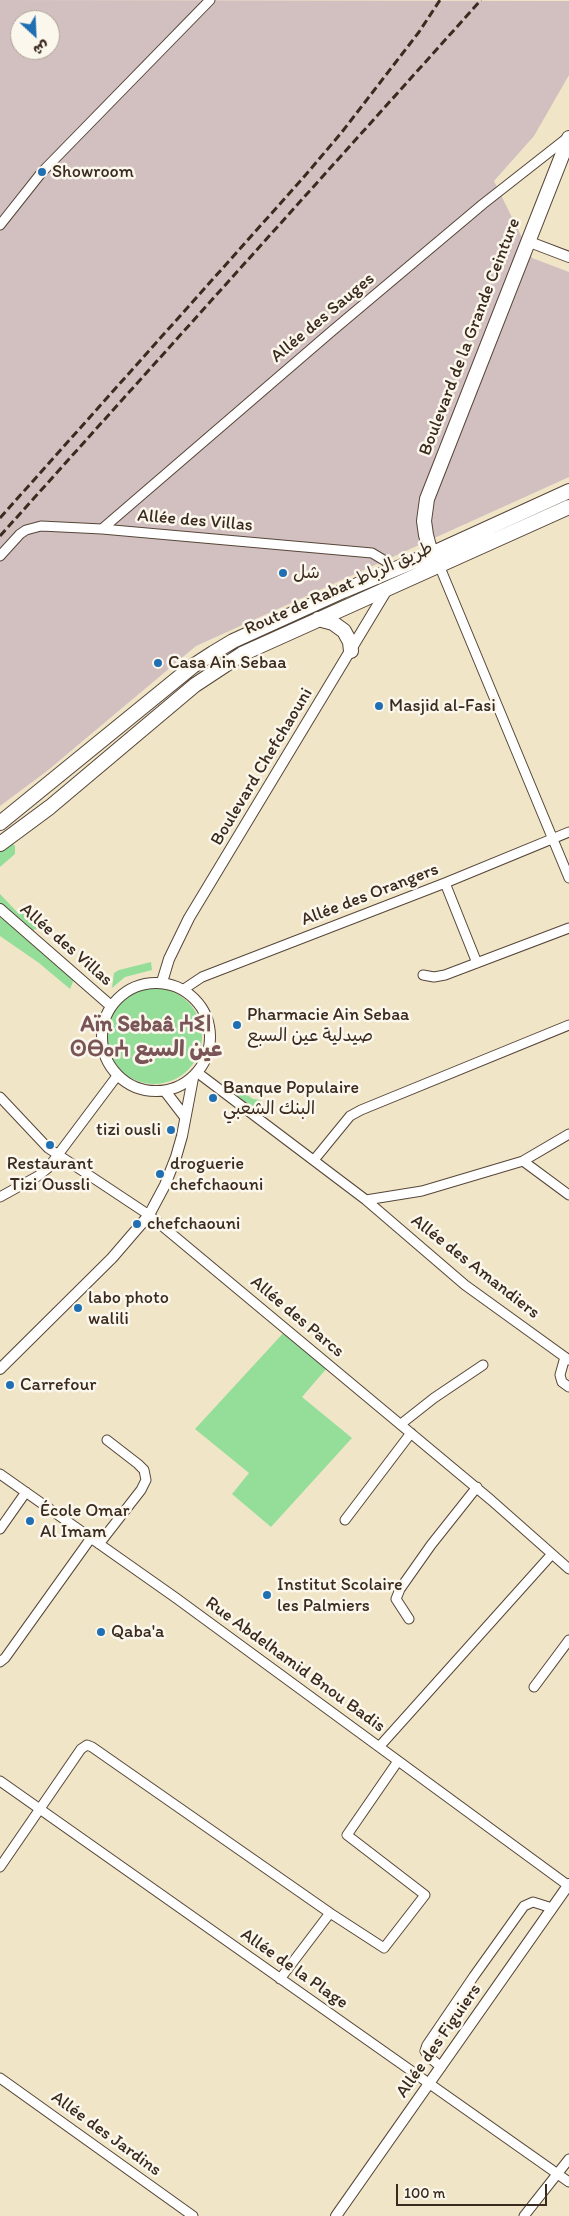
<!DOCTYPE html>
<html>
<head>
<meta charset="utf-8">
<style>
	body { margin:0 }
	#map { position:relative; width:569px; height:2216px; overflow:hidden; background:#f1e5c8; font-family:Itim,"Playpen Sans Arabic",sans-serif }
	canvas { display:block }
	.north { position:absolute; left:10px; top:10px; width:50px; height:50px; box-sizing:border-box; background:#fbf7ec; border:1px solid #aea59a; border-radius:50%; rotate:155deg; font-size:14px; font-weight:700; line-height:20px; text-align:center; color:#3b2a1e }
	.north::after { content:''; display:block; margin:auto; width:18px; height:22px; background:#1f6fb2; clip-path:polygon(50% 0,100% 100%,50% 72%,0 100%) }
	.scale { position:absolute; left:396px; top:2184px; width:151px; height:22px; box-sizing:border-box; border:2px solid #3b2a1e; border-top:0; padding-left:6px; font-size:15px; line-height:18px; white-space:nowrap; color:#3b2a1e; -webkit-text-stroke:4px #fbf7ec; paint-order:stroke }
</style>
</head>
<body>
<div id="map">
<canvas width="569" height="2216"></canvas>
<div class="north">ش</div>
<div class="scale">100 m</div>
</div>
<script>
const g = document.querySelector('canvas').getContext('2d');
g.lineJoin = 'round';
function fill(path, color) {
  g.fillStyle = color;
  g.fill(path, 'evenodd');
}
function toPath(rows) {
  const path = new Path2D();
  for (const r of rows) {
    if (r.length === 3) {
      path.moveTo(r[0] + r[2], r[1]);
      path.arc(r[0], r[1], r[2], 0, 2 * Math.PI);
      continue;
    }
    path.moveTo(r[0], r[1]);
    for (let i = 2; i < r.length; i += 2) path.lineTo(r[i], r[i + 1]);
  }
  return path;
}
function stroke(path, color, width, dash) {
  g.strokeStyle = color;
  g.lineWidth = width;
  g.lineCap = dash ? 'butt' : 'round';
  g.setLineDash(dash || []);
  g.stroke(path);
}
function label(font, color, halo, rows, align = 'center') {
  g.font = font + ' Itim,"Playpen Sans Arabic","Noto Sans Tifinagh",sans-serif';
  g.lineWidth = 5;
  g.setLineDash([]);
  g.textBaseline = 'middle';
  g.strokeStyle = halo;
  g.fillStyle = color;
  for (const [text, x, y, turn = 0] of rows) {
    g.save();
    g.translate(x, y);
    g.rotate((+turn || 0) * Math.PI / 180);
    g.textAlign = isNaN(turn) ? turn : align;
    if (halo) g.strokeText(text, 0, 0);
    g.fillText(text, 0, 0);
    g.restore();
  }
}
fill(toPath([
	[0,0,569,1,569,75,534,136,494,181,532,258,569,272,569,477,196,646,47,771,0,806],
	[20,20,50,20,50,50,20,50]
]), '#d2bfc0');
fill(toPath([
	[12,843,15,846,15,854,0,867,0,850],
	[0,894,19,914,30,912,42,924,40,928,33,930,27,928,0,905],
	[0,913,75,977,70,989,39,963,0,936],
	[151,962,152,970,125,977,112,988,114,973,119,970],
	[154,1036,48],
	[229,1082,253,1099,261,1100,260,1103,252,1110,222,1088],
	[287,1329,327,1368,302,1397,352,1438,271,1527,232,1494,249,1473,195,1429]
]), '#94de99');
const minor = toPath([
	[0,225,42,172,210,0],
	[102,529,332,331,483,204,567,138],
	[0,556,20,534,26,530,41,526,102,529,372,553,387,562,391,570],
	[439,565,569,878],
	[445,883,477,963],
	[423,975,434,977,445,975,569,928],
	[184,989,202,977,445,883,569,832],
	[198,1073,366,1200,465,1285,569,1360],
	[0,1097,48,1148,149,1215,491,1500,569,1569],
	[314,1160,350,1116,361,1110,569,1025],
	[523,1161,569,1195],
	[0,1197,38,1176,48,1168,117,1076],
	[366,1200,422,1191,523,1161,569,1134],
	[565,1357,560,1375,562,1382,569,1387],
	[401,1424,434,1398,483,1365],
	[0,1474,176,1598,569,1886],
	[345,1520,411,1433],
	[0,1529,26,1492],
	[99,1544,141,1490,146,1480,144,1470,138,1464,107,1440],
	[409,1619,396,1599,400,1589,431,1545,477,1487],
	[0,1662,5,1658,91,1538],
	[534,1687,569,1640],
	[379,1747,552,1554],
	[0,1781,569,2182],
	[0,1867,81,1749,87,1745,92,1747,330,1913,384,1948,425,1895,347,1835,398,1761],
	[280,1979,330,1913],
	[441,2067,428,2056,425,2051,427,2045,474,1976,524,1906,533,1902,552,1908],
	[0,2078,193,2216],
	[524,2216,569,2159]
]);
const tertiary = toPath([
	[527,241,569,257],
	[0,909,111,1006],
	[162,982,169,959,189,918,388,588],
	[156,1037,54],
	[165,1091,185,1117],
	[0,1369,112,1258,149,1215,165,1185,176,1157,182,1136,193,1078],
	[336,2216,569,1884]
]);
const primary = toPath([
	[435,560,431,554,426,535,424,521,427,499,569,138],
	[318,619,333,623,344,631,350,642,351,651],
	[0,823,193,666,213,653,233,641,343,591,431,554,569,491],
	[0,844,50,807,195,685,242,654,569,507]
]);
stroke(minor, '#564638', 11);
stroke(tertiary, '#564638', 12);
stroke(primary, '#564638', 16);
stroke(minor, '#fff', 9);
stroke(tertiary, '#fff', 10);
stroke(primary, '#fff', 14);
stroke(toPath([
	[0,518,303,178,342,132,419,32,440,0],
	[0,536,481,0]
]), '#3b2a1e', 3, [8, 4]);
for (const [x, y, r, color] of [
	[42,172,5,"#1f6fb2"],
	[283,573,5,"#1f6fb2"],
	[158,663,5,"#1f6fb2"],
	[379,706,5,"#1f6fb2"],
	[237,1025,5,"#1f6fb2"],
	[213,1098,5,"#1f6fb2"],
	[171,1130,5,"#1f6fb2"],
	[50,1145,5,"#1f6fb2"],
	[160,1174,5,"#1f6fb2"],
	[137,1224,5,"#1f6fb2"],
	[78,1308,5,"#1f6fb2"],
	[10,1385,5,"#1f6fb2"],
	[30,1521,5,"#1f6fb2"],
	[267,1595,5,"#1f6fb2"],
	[101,1632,5,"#1f6fb2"]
]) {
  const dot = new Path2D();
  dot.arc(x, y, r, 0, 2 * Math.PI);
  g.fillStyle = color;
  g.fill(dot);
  stroke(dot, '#fbf7ec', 2);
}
label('18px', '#3b2a1e', '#fbf7ec', [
	["Showroom",52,172],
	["شل",293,573],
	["Casa Ain Sebaa",168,663],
	["Masjid al-Fasi",389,706],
	["Pharmacie Ain Sebaa",247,1015],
	["صيدلية عين السبع",247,1036],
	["Banque Populaire",223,1088],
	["البنك الشعبي",223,1109],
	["tizi ousli",161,1130,"right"],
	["Restaurant",50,1164,"center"],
	["Tizi Oussli",50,1185,"center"],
	["droguerie",170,1164],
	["chefchaouni",170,1185],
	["chefchaouni",147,1224],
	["labo photo",88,1298],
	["walili",88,1319],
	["Carrefour",20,1385],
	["École Omar",40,1511],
	["Al Imam",40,1532],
	["Institut Scolaire",277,1585],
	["les Palmiers",277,1606],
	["Qaba'a",111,1632]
], 'left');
label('18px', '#3b2a1e', '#fbf7ec', [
	["Allée des Sauges",323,318,-40],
	["Boulevard de la Grande Ceinture",470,337,-69],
	["Allée des Villas",195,521,5],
	["Route de Rabat طريق الرباط",339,589,-24],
	["Boulevard Chefchaouni",262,767,-59],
	["Allée des Orangers",370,895,-21],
	["Allée des Villas",66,945,41],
	["Allée des Amandiers",475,1267,38],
	["Allée des Parcs",297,1317,40],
	["Rue Abdelhamid Bnou Badis",295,1665,36],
	["Allée de la Plage",294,1969,35],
	["Allée des Figuiers",439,2041,-55],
	["Allée des Jardins",106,2134,36]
]);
label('bold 22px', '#7a5557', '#fbf7ec', [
	["Aïn Sebaâ ⵄⵉⵏ",146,1025],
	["ⵙⴱⴰⵄ عين السبع",146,1050]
]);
</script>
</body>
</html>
